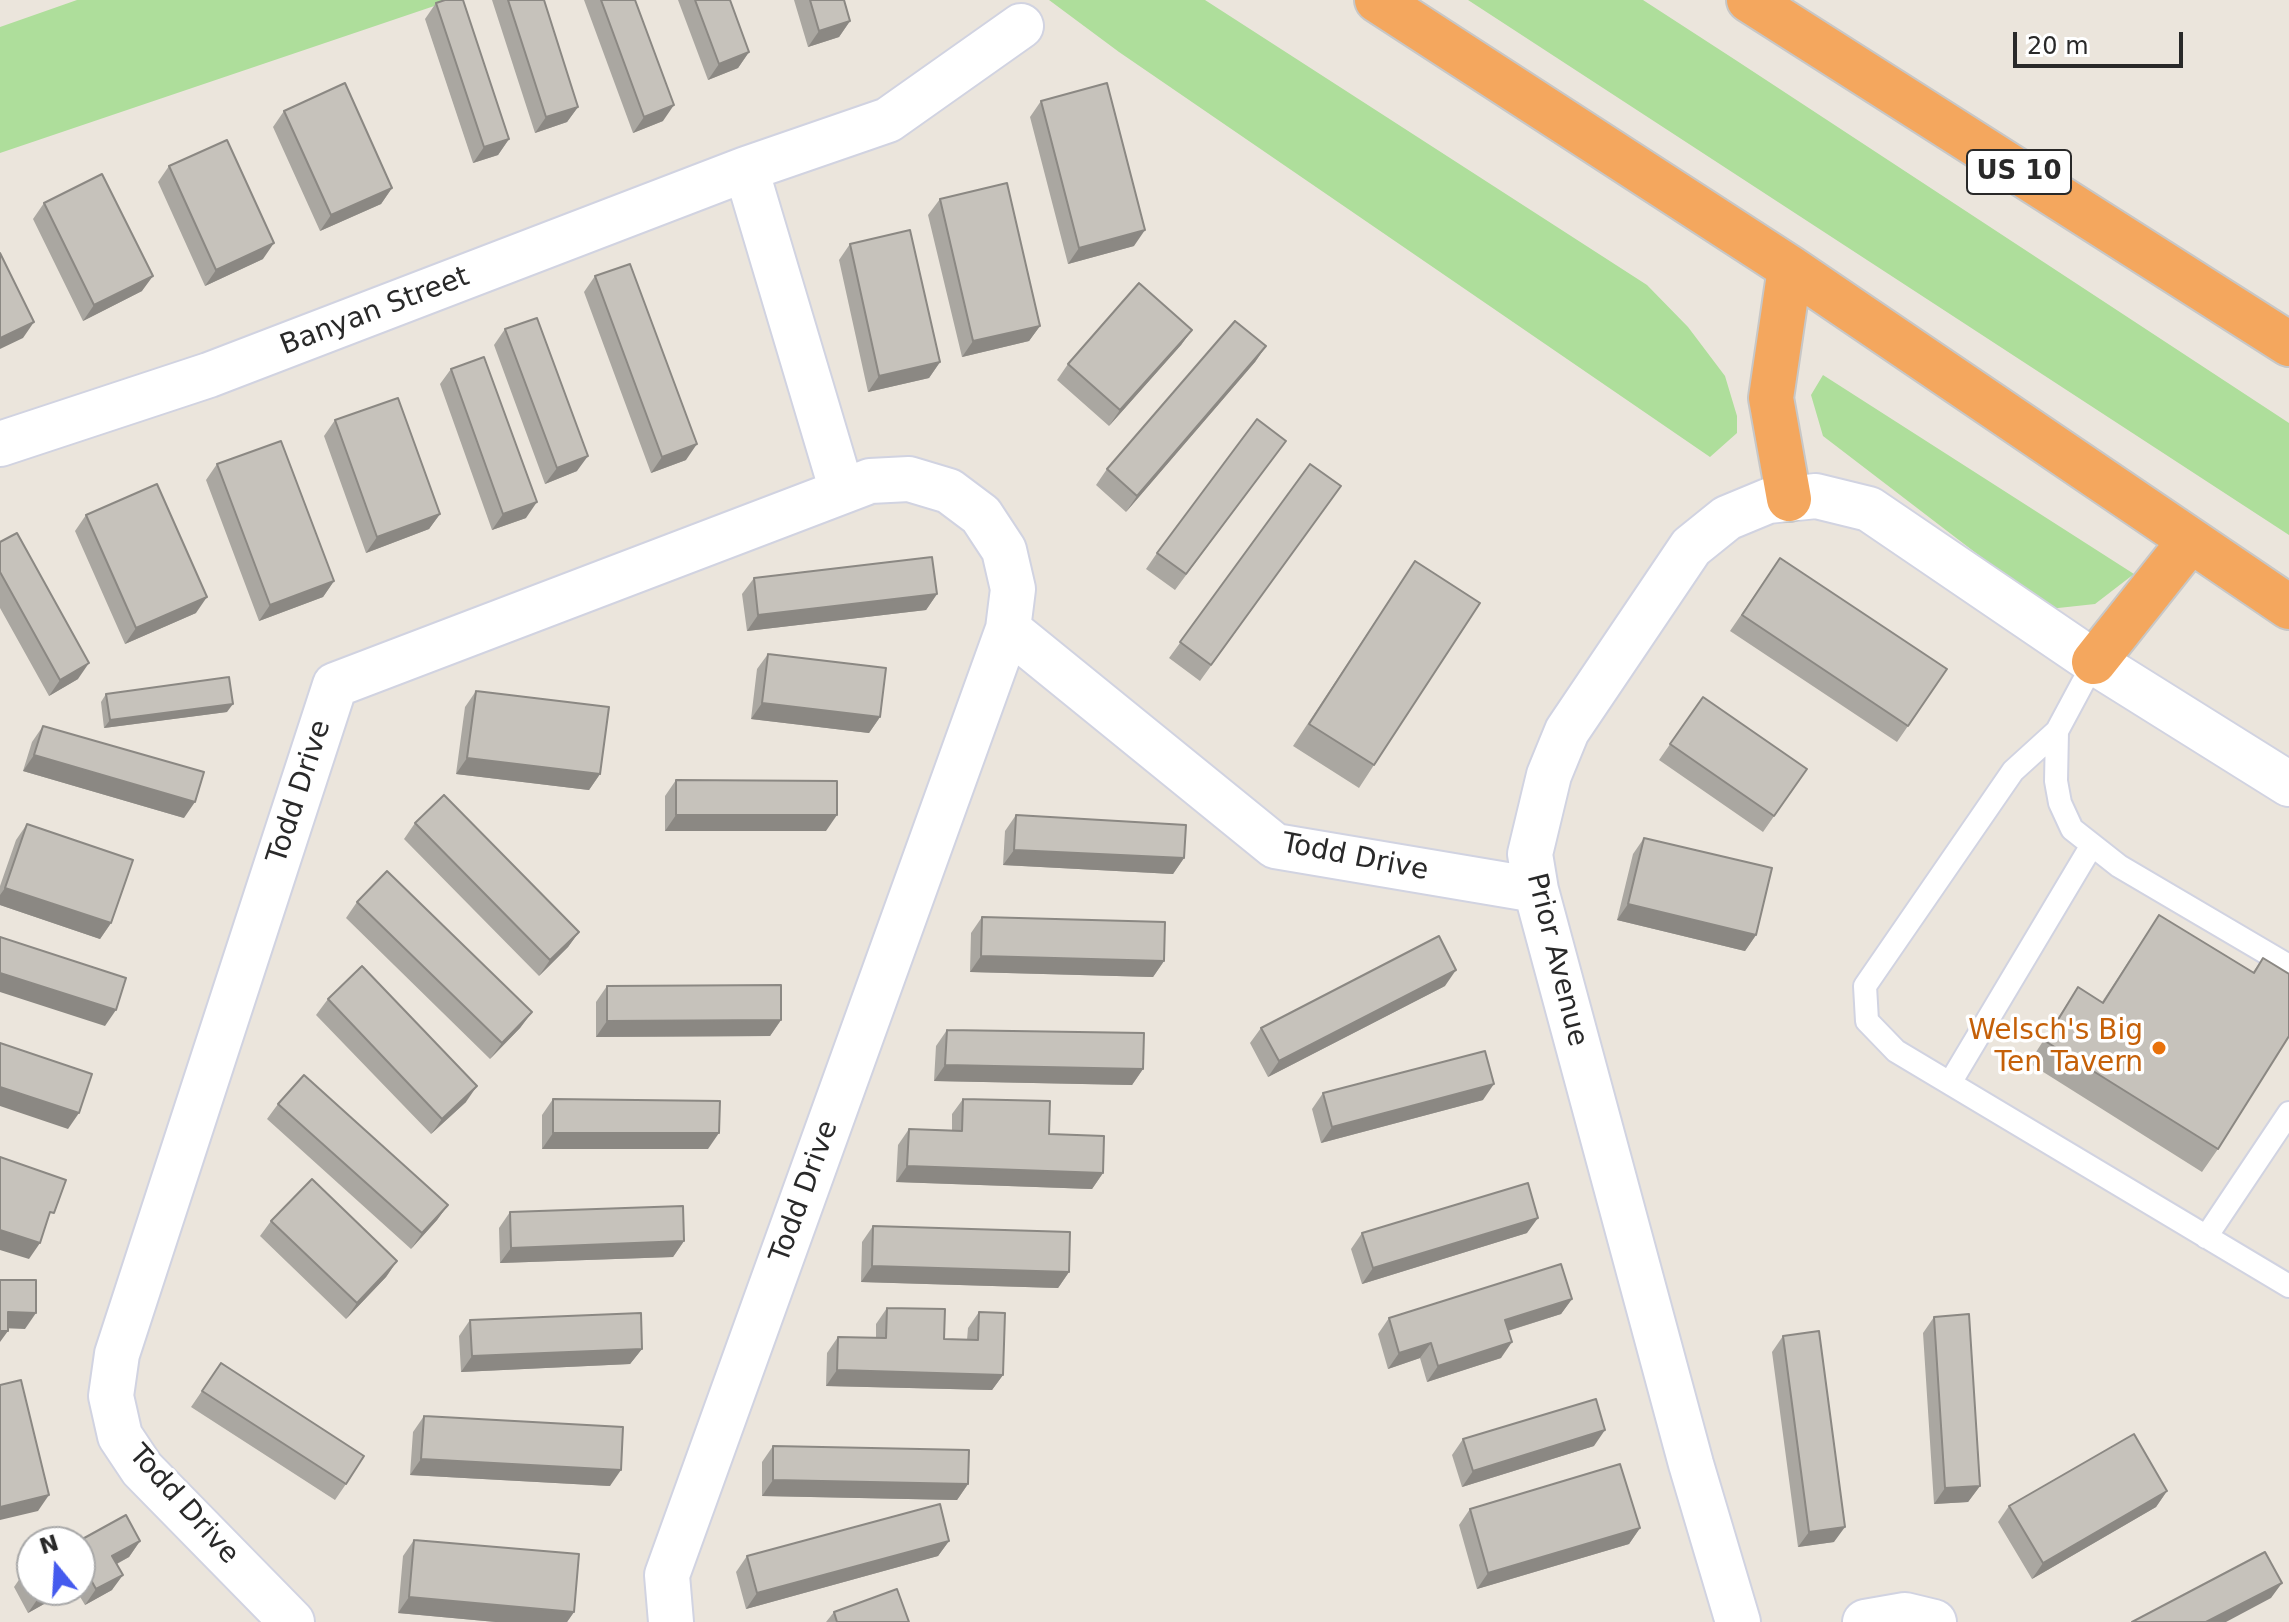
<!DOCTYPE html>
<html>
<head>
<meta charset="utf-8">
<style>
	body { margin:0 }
	#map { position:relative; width:2289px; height:1622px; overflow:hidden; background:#ebe5dc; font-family:"DejaVu Sans",sans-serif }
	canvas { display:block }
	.north { position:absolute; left:16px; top:1526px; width:80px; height:80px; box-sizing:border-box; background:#fff; border:2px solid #a9a9a9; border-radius:50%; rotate:342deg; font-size:22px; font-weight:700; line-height:32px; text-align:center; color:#292929 }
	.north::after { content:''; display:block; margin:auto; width:28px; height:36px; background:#455bee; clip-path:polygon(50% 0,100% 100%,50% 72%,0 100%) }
	.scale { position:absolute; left:2013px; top:32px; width:170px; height:36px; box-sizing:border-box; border:4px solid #292929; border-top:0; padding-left:10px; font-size:24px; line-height:28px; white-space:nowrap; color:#292929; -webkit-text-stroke:6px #fff; paint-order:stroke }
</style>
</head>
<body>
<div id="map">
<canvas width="2289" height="1622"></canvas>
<div class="north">N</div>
<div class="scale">20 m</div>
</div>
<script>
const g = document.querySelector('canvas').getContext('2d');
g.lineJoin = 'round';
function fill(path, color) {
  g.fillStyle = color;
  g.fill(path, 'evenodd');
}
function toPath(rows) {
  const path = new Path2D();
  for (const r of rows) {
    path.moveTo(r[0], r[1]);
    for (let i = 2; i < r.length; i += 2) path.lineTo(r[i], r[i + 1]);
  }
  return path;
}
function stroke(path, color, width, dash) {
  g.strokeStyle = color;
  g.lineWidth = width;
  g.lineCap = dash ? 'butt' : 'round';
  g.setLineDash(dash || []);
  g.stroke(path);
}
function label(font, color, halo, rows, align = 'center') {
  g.font = font + ' "DejaVu Sans",sans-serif';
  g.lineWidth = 7;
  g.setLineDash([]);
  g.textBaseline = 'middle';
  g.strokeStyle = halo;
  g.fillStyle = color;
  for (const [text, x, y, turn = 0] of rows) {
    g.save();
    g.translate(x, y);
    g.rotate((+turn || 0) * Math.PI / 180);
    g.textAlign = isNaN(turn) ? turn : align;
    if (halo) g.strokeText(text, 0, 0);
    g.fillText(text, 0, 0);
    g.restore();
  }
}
fill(toPath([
	[77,0,452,0,0,153,0,27],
	[1049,0,1205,0,1647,285,1688,327,1725,376,1737,416,1737,433,1710,457,1119,52],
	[1468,0,1643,0,1734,59,2289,423,2289,535],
	[1823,375,2134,574,2095,604,2049,609,1823,436,1811,395]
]), '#aede9b');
const lane = toPath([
	[2094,662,2057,731,2056,781,2060,803,2072,829,2119,866,2289,966],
	[2057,731,2013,771,1865,986,1867,1021,1896,1051,2289,1286],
	[1950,1083,2092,845],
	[2206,1237,2289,1113]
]);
const street = toPath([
	[746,169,842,491],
	[0,444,209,375,746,169,888,120,1021,26],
	[1008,629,1275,846,1536,890],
	[292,1622,142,1469,120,1436,111,1396,117,1354,335,685,870,481,909,479,949,491,981,515,1004,550,1013,589,1008,629,667,1575,671,1622],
	[1738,1622,1691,1464,1536,890,1530,854,1549,775,1567,731,1691,547,1727,518,1768,501,1816,496,1869,509,2094,662,2289,784],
	[1865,1622,1905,1615,1934,1622]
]);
const highway = toPath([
	[1377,0,1790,268,2289,607],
	[1749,0,2289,344],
	[1789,499,1771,398,1790,268],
	[2094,662,2190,541]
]);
stroke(lane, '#d1d3e1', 26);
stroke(street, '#d1d3e1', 48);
stroke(highway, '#c7c7c7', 48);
stroke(lane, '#fff', 22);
stroke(street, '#fff', 44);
stroke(highway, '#f4a75e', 44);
fill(toPath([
	[492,0,544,0,578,107,567,122,535,133],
	[584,0,635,0,663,121,633,133],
	[678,0,730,0,749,52,738,68,708,80],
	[794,0,844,0,850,21,839,37,808,47],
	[436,3,509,139,498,155,473,163,425,19],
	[1041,101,1134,246,1068,264,1030,117],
	[284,111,392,188,381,204,320,231,273,127],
	[169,166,263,259,205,286,158,182],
	[940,199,1040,326,1029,341,962,357,928,215],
	[44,203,142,291,83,321,33,219],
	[850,244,940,362,929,378,868,392,839,260],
	[595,276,686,460,651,473,584,292],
	[505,329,577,471,545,484,494,345],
	[1192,330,1181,345,1109,426,1057,380,1068,364],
	[1266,346,1255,362,1126,512,1096,485,1107,469],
	[451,369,526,518,492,530,440,384],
	[335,420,440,514,429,529,366,553,324,436],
	[1275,456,1175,590,1146,569,1157,553],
	[217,464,334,581,323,597,259,621,206,480],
	[1310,464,1341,486,1200,681,1169,658],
	[86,515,196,613,125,644,75,531],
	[0,542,78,679,49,696,0,608],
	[1780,558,1947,669,1897,742,1730,631],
	[1415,561,1374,765,1359,788,1293,746],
	[754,578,937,594,926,610,747,631,742,594],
	[768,654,880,717,869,733,751,719,757,669],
	[476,691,600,774,589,790,456,774,465,707],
	[106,694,227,712,104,728,101,702],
	[1703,697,1807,769,1763,832,1659,760],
	[43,726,184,818,23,771,32,742],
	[676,780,826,831,665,831,665,796],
	[1016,815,1184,858,1173,874,1003,865,1005,831],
	[415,823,579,932,568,947,539,976,404,839],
	[27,824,111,923,100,939,0,905,0,886,16,840],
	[1644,838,1756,935,1745,951,1617,920,1633,854],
	[357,902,532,1012,520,1028,490,1059,346,918],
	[2159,915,2253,972,2263,958,2218,1149,2202,1172,2029,1063,2063,1010,2078,987,2102,1002],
	[982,917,1164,961,1153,977,970,972,971,933],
	[607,986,781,1020,770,1036,596,1037,596,1002],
	[1445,986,1268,1077,1250,1043,1261,1028],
	[328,999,466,1102,431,1134,316,1015],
	[947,1030,1143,1069,1132,1085,934,1081,936,1046],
	[1323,1093,1483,1100,1321,1143,1312,1109],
	[553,1099,708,1149,542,1149,542,1115],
	[963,1099,1049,1134,1103,1173,1092,1189,896,1182,898,1145,909,1129,952,1130,952,1114],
	[278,1104,448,1205,437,1220,411,1249,267,1119],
	[510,1212,684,1241,673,1257,500,1263,499,1228],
	[271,1221,397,1261,386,1277,346,1319,260,1236],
	[873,1226,1069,1272,1058,1288,861,1282,862,1242],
	[1362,1233,1527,1233,1362,1284,1351,1249],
	[1572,1299,1561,1314,1508,1331,1501,1358,1427,1382,1420,1358,1388,1369,1378,1334,1389,1318],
	[887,1308,944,1339,967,1340,968,1328,979,1312,1003,1375,992,1390,826,1386,827,1353,838,1337,876,1338,876,1324],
	[1934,1317,1980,1486,1968,1502,1934,1504,1923,1333],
	[470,1320,642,1349,630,1364,461,1372,459,1336],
	[1783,1336,1834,1542,1798,1547,1772,1352],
	[221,1363,346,1484,335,1500,191,1407],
	[424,1416,610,1486,410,1475,413,1432],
	[1463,1439,1594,1446,1462,1487,1452,1455],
	[773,1446,968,1484,957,1500,762,1496,762,1462],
	[2167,1491,2156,1507,2032,1579,1998,1522,2009,1506],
	[1470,1509,1640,1528,1629,1544,1477,1589,1459,1525],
	[414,1540,574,1612,567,1622,496,1622,398,1613,403,1556],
	[140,1541,129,1557,117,1564,112,1590,85,1605,76,1590,80,1590,80,1542],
	[949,1541,938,1556,746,1609,736,1572,747,1556],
	[32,1567,32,1590,69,1590,28,1613,14,1587,25,1571],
	[834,1612,909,1622,826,1622]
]), '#aaa7a1');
fill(toPath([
	[850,21,839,37,808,47,819,31],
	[749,52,738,68,708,80,719,64],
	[674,105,663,121,633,133,644,117],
	[578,107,567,122,535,133,546,117],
	[509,139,498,155,473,163,484,147],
	[392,188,381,204,320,231,331,215],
	[1145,230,1134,246,1068,264,1079,248],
	[274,243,263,259,205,286,216,270],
	[153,276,142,291,83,321,94,305],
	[34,322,23,338,0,349,0,338],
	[1040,326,1029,341,962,357,973,341],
	[1192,330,1181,345,1109,426,1120,410],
	[1266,346,1255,362,1126,512,1137,496],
	[940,362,929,378,868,392,879,376],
	[697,444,686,460,651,473,662,457],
	[588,456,577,471,545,484,557,468],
	[537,502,526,518,492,530,503,514],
	[440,514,429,529,366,553,377,537],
	[334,581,323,597,259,621,270,605],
	[937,594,926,610,747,631,758,615],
	[207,597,196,613,125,644,136,628],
	[89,663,78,679,49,696,60,680],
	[762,703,880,717,869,733,751,719],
	[233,704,227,712,104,728,110,720],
	[34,755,195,802,184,818,23,771],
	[467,758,600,774,589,790,456,774],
	[676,815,837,815,826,831,665,831],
	[1014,850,1184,858,1173,874,1003,865],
	[5,888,111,923,100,939,0,905,0,895],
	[1628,904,1756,935,1745,951,1617,920],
	[579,932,568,947,539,976,550,960],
	[981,956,1164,961,1153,977,970,972],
	[1456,970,1445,986,1268,1077,1279,1061],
	[0,973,116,1010,105,1026,0,992],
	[532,1012,520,1028,490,1059,502,1043],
	[781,1020,770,1036,596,1037,607,1021],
	[945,1065,1143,1069,1132,1085,934,1081],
	[1494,1084,1483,1100,1321,1143,1332,1127],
	[477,1086,466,1102,431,1134,442,1119],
	[0,1087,79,1113,68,1129,0,1106],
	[553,1133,719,1133,708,1149,542,1149],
	[907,1166,1103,1173,1092,1189,896,1182],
	[448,1205,437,1220,411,1249,422,1233],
	[1538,1218,1527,1233,1362,1284,1373,1268],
	[0,1230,40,1243,29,1259,0,1250],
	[684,1241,673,1257,500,1263,511,1248],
	[397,1261,386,1277,346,1319,357,1303],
	[872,1266,1069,1272,1058,1288,861,1282],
	[1572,1299,1561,1314,1494,1335,1505,1320],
	[8,1312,36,1313,25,1329,0,1328],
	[0,1331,8,1331,0,1342],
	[1512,1342,1501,1358,1427,1382,1438,1366],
	[1431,1343,1420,1358,1388,1369,1399,1353],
	[642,1349,630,1364,461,1372,472,1356],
	[837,1370,1003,1375,992,1390,826,1386],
	[1605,1430,1594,1446,1462,1487,1473,1471],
	[421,1459,621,1470,610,1486,410,1475],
	[773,1480,968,1484,957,1500,762,1496],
	[1980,1486,1968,1502,1934,1504,1945,1488],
	[2167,1491,2156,1507,2032,1579,2043,1563],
	[49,1495,38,1511,0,1520,0,1507],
	[1845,1527,1834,1542,1798,1547,1809,1532],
	[1640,1528,1629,1544,1477,1589,1488,1573],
	[140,1541,129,1557,101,1572,112,1556],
	[949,1541,938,1556,746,1609,757,1593],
	[123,1575,112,1590,85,1605,96,1589],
	[2282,1583,2271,1598,2226,1622,2206,1622],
	[51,1590,69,1590,28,1613,39,1597],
	[409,1597,574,1612,567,1622,496,1622,398,1613]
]), '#8b8883');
const building = toPath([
	[445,0,463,0,509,139,484,147,436,3,445,0],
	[508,0,544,0,578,107,546,117,508,0],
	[601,0,635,0,674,105,644,117,601,0],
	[695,0,730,0,749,52,719,64,695,0],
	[810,0,844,0,850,21,819,31,810,0],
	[345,83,392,188,331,215,284,111,345,83],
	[1107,83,1145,230,1079,248,1041,101,1107,83],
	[227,140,274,243,216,270,169,166,227,140],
	[102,174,153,276,94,305,44,203,102,174],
	[1007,183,1040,326,973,341,940,199,1007,183],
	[910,230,940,362,879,376,850,244,910,230],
	[0,253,34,322,0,338,0,253],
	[630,264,697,444,662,457,595,276,630,264],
	[1139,283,1192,330,1120,410,1068,364,1139,283],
	[537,318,588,456,557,468,505,329,537,318],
	[1235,321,1266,346,1137,496,1107,469,1235,321],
	[484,357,537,502,503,514,451,369,484,357],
	[398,398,440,514,377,537,335,420,398,398],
	[1257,419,1286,441,1186,574,1157,553,1257,419],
	[281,441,334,581,270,605,217,464,281,441],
	[1310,464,1341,486,1211,665,1180,642,1310,464],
	[157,484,207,597,136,628,86,515,157,484],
	[17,533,89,663,60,680,0,572,0,542,17,533],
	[932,557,937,594,758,615,754,578,932,557],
	[1780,558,1947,669,1908,726,1742,615,1780,558],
	[1415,561,1480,603,1374,765,1309,724,1415,561],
	[768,654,886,668,880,717,762,703,768,654],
	[229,677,233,704,110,720,106,694,229,677],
	[476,691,609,707,600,774,467,758,476,691],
	[1703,697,1807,769,1774,816,1670,744,1703,697],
	[43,726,204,772,195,802,34,755,43,726],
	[676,780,837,781,837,815,676,815,676,780],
	[444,795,579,932,550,960,415,823,444,795],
	[1016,815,1186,825,1184,858,1014,850,1016,815],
	[27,824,133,860,111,923,5,888,27,824],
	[1644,838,1772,868,1756,935,1628,904,1644,838],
	[387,871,532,1012,502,1043,357,902,387,871],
	[2159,915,2254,973,2263,958,2289,974,2289,1036,2218,1149,2045,1041,2078,987,2103,1003,2159,915],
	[982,917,1165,922,1164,961,981,956,982,917],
	[1439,936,1456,970,1279,1061,1261,1028,1439,936],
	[0,937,126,978,116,1010,0,973,0,937],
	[362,966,477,1086,442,1119,328,999,362,966],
	[781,985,781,1020,607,1021,607,986,781,985],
	[947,1030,1144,1033,1143,1069,945,1065,947,1030],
	[0,1043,92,1074,79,1113,0,1087,0,1043],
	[1485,1051,1494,1084,1332,1127,1323,1093,1485,1051],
	[304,1075,448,1205,422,1233,278,1104,304,1075],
	[553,1099,720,1101,719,1133,553,1133,553,1099],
	[963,1099,1050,1101,1049,1134,1104,1136,1103,1173,907,1166,909,1129,962,1131,963,1099],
	[0,1157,66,1180,54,1213,50,1212,40,1243,0,1230,0,1157],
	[312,1179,397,1261,357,1303,271,1221,312,1179],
	[1528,1183,1538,1218,1373,1268,1362,1233,1528,1183],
	[683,1206,684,1241,511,1248,510,1212,683,1206],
	[873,1226,1070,1232,1069,1272,872,1266,873,1226],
	[1561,1264,1572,1299,1505,1320,1512,1342,1438,1366,1431,1343,1399,1353,1389,1318,1561,1264],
	[0,1280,36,1280,36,1313,8,1312,8,1331,0,1331,0,1280],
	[887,1308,945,1309,944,1339,978,1340,979,1312,1005,1313,1003,1375,837,1370,838,1337,886,1338,887,1308],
	[641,1313,642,1349,472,1356,470,1320,641,1313],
	[1969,1314,1980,1486,1945,1488,1934,1317,1969,1314],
	[1819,1331,1845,1527,1809,1532,1783,1336,1819,1331],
	[221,1363,364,1456,346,1484,202,1391,221,1363],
	[21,1380,49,1495,0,1507,0,1385,21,1380],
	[1596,1399,1605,1430,1473,1471,1463,1439,1596,1399],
	[424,1416,623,1427,621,1470,421,1459,424,1416],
	[2134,1434,2167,1491,2043,1563,2009,1506,2134,1434],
	[773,1446,969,1450,968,1484,773,1480,773,1446],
	[1620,1464,1640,1528,1488,1573,1470,1509,1620,1464],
	[940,1504,949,1541,757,1593,747,1556,940,1504],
	[126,1515,140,1541,112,1556,123,1575,96,1589,86,1571,80,1574,80,1542,77,1542,126,1515],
	[414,1540,579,1554,574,1612,409,1597,414,1540],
	[2265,1552,2282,1583,2206,1622,2132,1622,2265,1552],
	[32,1567,32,1585,25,1571,32,1567],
	[897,1589,909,1622,837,1622,834,1612,897,1589],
	[35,1590,51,1590,39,1597,35,1590]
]);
fill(building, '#c6c2bb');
stroke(building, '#8b8883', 2);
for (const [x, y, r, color] of [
	[2159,1048,8,"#e8710a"]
]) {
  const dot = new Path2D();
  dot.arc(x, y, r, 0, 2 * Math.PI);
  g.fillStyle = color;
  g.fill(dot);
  stroke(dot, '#fff', 3);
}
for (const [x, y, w] of [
	[2019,172,104]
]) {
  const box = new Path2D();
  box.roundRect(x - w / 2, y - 22, w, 44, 6);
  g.fillStyle = '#fff';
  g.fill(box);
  stroke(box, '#292929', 2);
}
label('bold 26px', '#292929', null, [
	["US 10",2019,172]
]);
label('28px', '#292929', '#fff', [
	["Banyan Street",375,312,-21],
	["Todd Drive",300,792,-72],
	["Todd Drive",1355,858,11],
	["Prior Avenue",1556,960,76],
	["Todd Drive",805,1192,-70],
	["Todd Drive",183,1505,48]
]);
label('28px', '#c56008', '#fff', [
	["Welsch's Big",2143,1032],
	["Ten Tavern",2143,1064]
], 'right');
</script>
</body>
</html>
